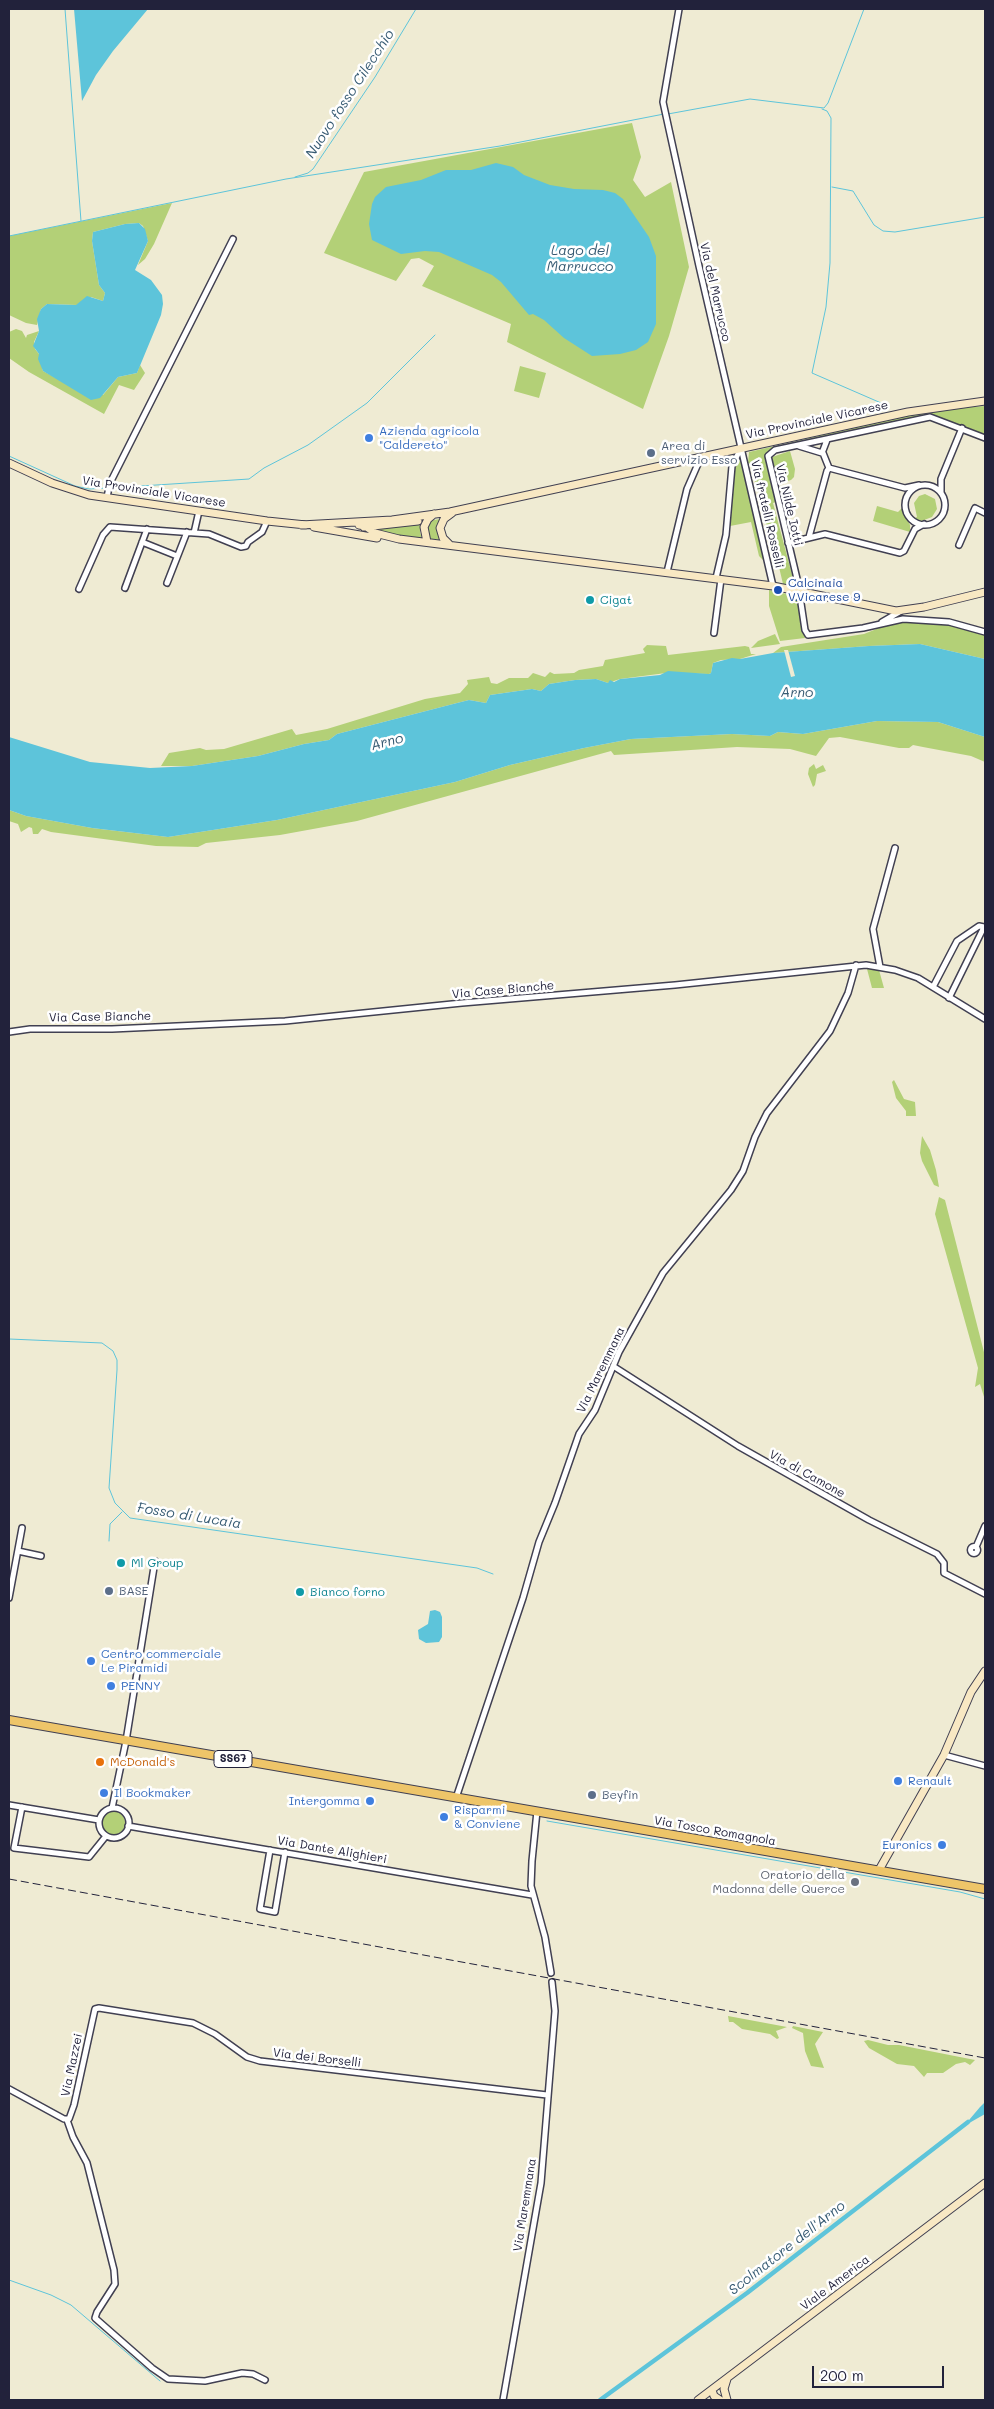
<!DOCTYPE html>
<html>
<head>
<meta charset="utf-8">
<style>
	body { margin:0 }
	#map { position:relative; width:994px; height:2409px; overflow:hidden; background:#efebd3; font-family:Mali,sans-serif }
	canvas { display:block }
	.frame { position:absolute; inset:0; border:10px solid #22223b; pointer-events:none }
	.scale { position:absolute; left:812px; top:2366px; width:132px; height:22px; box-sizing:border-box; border:2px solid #22223b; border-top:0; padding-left:6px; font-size:15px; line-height:18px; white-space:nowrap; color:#22223b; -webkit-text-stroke:4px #fff; paint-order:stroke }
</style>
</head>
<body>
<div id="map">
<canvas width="994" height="2409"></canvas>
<div class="frame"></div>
<div class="scale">200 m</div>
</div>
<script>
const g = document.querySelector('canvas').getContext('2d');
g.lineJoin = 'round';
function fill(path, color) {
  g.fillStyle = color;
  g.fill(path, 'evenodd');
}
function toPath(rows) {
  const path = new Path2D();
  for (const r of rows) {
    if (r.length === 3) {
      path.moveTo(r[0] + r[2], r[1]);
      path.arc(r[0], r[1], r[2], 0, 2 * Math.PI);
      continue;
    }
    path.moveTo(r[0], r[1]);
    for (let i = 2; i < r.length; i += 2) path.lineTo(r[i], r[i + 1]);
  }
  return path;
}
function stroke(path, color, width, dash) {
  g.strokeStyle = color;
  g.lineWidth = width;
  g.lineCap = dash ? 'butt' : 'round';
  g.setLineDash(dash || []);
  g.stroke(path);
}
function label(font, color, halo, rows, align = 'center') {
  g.font = font + ' Mali,sans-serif';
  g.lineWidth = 5;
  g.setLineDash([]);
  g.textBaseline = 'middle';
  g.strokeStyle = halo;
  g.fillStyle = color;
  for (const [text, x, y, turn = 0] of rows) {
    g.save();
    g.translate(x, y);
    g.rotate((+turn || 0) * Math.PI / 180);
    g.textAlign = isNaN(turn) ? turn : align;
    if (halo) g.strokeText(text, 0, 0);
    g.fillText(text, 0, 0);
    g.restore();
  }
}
fill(toPath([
	[632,123,641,157,633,180,645,197,671,182,689,267,669,336,643,409,507,342,511,324,422,286,434,266,419,258,411,259,396,281,324,253,364,172],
	[172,203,154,244,145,259,138,265,148,241,143,226,139,223,125,224,93,232,92,241,99,285,105,293,103,301,91,297,77,305,47,304,41,309,37,325,26,323,9,315,9,236],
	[16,329,22,331,26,338,27,335,39,331,34,342,35,349,39,354,43,371,58,379,103,395,118,377,137,373,140,365,145,373,134,390,119,385,104,414,29,372,9,358,9,332],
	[520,366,546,373,539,398,514,391],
	[985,406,985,436,930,415,768,451,766,460,776,502,773,503,794,582,788,586,783,584,779,567,776,566,761,501,750,464,748,463,749,452,930,410],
	[790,451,795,469,794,477,791,480,778,484,772,457],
	[739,460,742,462,765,560,763,560,759,556,751,522,730,526,734,466],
	[925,494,935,499,937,509,932,517,919,522,915,518,917,517,914,503,919,496],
	[877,506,898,512,902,508,910,525,910,532,873,521],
	[440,519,437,530,440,540,428,539,425,527,428,521],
	[421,523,420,532,422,539,381,533,372,529],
	[769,590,796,596,805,638,780,641,769,606],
	[905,621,949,624,985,634,985,659,920,644,869,646,773,653,781,647,864,634,889,624],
	[775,634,780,644,751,648,758,641],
	[647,645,666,646,668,655,745,646,749,647,751,654,756,654,740,659,721,660,713,663,711,673,709,674,666,673,620,679,608,683,596,679,575,680,549,684,541,691,532,689,490,695,486,703,469,700,457,703,337,734,329,740,304,744,258,756,192,766,161,766,169,753,200,748,206,750,224,749,292,729,296,735,327,729,425,699,460,693,468,684,467,680,489,677,491,683,497,684,509,678,528,678,533,673,545,677,550,672,554,674,574,673,579,670,603,666,605,660,645,653,643,649],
	[877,721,938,722,985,737,985,762,971,756,923,747,913,745,909,748,899,748,840,737,829,738,816,756,790,749,737,747,614,755,611,751,357,821,280,835,206,843,198,847,156,846,51,832,42,829,38,834,33,834,32,828,29,827,21,832,18,824,9,821,9,810,26,816,92,828,168,837,277,820,455,782,510,765,584,748,631,739,732,734,770,736,778,732,803,734],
	[814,764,816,769,823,765,826,771,817,774,815,785,813,787,808,774,809,768],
	[867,969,879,970,884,988,872,988],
	[894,1080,904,1099,915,1102,916,1116,906,1116,906,1111,896,1098,892,1082],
	[922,1136,930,1150,936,1170,939,1187,934,1185,922,1161,920,1153],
	[939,1197,945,1200,985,1356,985,1400,980,1384,975,1387,978,1368,935,1214],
	[113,1823,12],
	[728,2016,787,2027,776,2031,779,2038,777,2039,770,2034,742,2029,733,2022,729,2022],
	[793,2026,823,2032,815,2044,824,2068,811,2066,805,2051,803,2033,792,2028],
	[868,2040,888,2045,899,2045,975,2060,970,2065,965,2062,956,2064,943,2073,927,2073,924,2077,914,2066,897,2064,869,2048,864,2041]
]), '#b3d077');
fill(toPath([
	[74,9,148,9,113,51,96,75,82,101],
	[496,163,513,167,524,175,550,185,574,189,603,190,615,193,623,199,649,237,656,256,656,324,648,342,636,350,620,354,592,356,564,338,544,320,533,314,529,315,501,282,492,275,439,252,425,251,401,254,372,240,369,224,372,204,375,197,386,187,421,180,446,170,471,170],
	[139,223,145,229,148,241,135,270,151,280,162,295,163,304,161,315,137,373,118,377,100,398,91,400,43,371,38,359,39,354,33,346,39,331,37,319,41,309,47,304,76,305,87,296,103,301,105,293,99,285,92,241,93,232,125,224],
	[920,644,985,659,985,737,938,722,877,721,803,734,778,732,770,736,732,734,631,739,584,748,510,765,455,782,277,820,168,837,92,828,26,816,9,810,9,737,90,762,150,768,192,766,258,756,304,744,329,740,337,734,457,703,469,700,486,703,490,695,532,689,541,691,549,684,575,680,596,679,608,683,610,680,614,682,620,679,660,675,668,671,709,674,711,673,713,663,732,658,740,659,773,653,869,646],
	[435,1610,440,1612,442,1617,442,1637,439,1642,426,1643,419,1639,418,1630,428,1624,430,1611],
	[985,2102,985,2114,964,2126,980,2107]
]), '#5dc4da');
fill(toPath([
	[784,650,788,650,795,676,791,677]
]), '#efebd3');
stroke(toPath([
	[65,9,81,221],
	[822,109,827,111,831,118,830,263,826,307,812,373,888,406],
	[668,114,750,99,824,108,828,103,864,9],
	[295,177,308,173,313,169,375,77,416,9],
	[832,187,853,191,874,225,883,231,895,232,985,217],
	[9,236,286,179,500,146,664,114],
	[9,456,75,486,89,489,106,488],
	[110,488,249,479,264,468,308,445,367,403,435,335],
	[9,1339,102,1343,113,1351,117,1360,117,1370,109,1488,115,1503,130,1518,477,1568,493,1574],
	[109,1541,110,1524,122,1512],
	[547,1821,960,1892,985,1899],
	[9,2280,51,2295,71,2305,160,2381]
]), '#5dc4da', 1);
stroke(toPath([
	[600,2400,747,2293,968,2122]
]), '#5dc4da', 4.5);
const street = toPath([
	[679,9,663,102,699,266,773,586],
	[985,438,930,417,775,450,768,456,798,583,805,630,808,635,863,628,903,619,949,622,985,632],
	[799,446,822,453,827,440],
	[823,453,829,468],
	[925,505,20],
	[941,493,941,479,962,428],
	[107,497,110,483,233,239],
	[194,533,199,511],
	[809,537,827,471,829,468,905,488,919,485],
	[142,542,177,556],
	[788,543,825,534,900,553,904,551,915,529,924,524],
	[959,545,975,508,985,513],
	[667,572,687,489,701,457],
	[716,578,726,535,732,466,741,448],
	[167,583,187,532],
	[125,588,147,529],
	[79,589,103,535,110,527,209,534,241,547,246,546,248,542,262,532,267,521],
	[882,622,901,611],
	[714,633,721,579],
	[880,967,873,929,895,848],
	[933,987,957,941,979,926,984,927,949,998],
	[9,1032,30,1029,112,1029,285,1021,462,1003,675,985,866,965,895,970,918,978,985,1019],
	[613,1366,738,1446,869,1520,937,1554,944,1563,944,1573,985,1594],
	[974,1550,3.5],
	[976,1547,985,1526],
	[18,1551,41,1556],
	[9,1598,22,1528],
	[944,1755,985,1766],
	[456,1798,523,1598,539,1542,555,1503,579,1434,595,1410,619,1352,663,1273,731,1190,743,1171,755,1137,767,1113,830,1031,848,993,856,965],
	[9,1805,99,1820],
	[22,1807,14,1848,89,1857,106,1836],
	[112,1808,126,1741,155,1561],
	[114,1823,15],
	[537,1811,532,1861,531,1886,545,1937,551,1973],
	[128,1826,532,1895],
	[270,1850,260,1909,275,1912,285,1852],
	[9,2089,64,2119,69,2119,74,2105,95,2009,99,2008,193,2023,215,2034,247,2057,260,2061,547,2095],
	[67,2120,73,2137,87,2163,114,2270,115,2284,97,2312,95,2318,152,2368,168,2379,205,2381,242,2373,253,2374,265,2380],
	[503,2400,541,2183,555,2011,552,1982]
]);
const secondary = toPath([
	[9,463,52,483,89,495,267,521,306,525],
	[301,525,392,520,450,512,908,412,985,401],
	[359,525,365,526,375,533,399,539,773,586,896,611,924,607,985,592],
	[314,527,377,538],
	[364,527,418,521],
	[427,542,424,527,428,519,434,514],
	[449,544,443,538,440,528,444,519,452,513],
	[879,1870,944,1755,971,1692,985,1671],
	[727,2379,724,2389,727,2400],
	[712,2390,714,2396,720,2400],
	[698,2400,985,2183]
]);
const primary = toPath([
	[9,1720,985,1889]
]);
stroke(street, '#414052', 8);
stroke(secondary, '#414052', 9);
stroke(primary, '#414052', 10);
stroke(street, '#fff', 5);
stroke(secondary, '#f8e8c3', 7);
stroke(primary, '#eec569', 8);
stroke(toPath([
	[9,1879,985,2058]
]), '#22223b', 1, [8, 4]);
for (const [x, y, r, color] of [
	[369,438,5,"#3f7fe0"],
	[651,453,5,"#5c6f8a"],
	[778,590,5,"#1a4fb4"],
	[590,600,5,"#0f9aa8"],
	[121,1563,5,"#0f9aa8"],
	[109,1591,5,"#5c6f8a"],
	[300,1592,5,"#0f9aa8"],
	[91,1661,5,"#3f7fe0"],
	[111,1686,5,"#3f7fe0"],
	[100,1762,5,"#e8710a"],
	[898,1781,5,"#3f7fe0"],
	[104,1793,5,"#3f7fe0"],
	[592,1795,5,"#5c6f8a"],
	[370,1801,5,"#3f7fe0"],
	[444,1817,5,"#3f7fe0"],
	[942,1845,5,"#3f7fe0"],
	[855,1882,5,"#6b7280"]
]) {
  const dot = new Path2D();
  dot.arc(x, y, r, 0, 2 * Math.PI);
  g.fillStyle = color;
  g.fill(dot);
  stroke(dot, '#fff', 2);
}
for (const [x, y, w] of [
	[233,1759,38]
]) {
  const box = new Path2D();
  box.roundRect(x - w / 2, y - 8.5, w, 17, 4);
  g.fillStyle = '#fff';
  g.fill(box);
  stroke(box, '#22223b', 1);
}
label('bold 11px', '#22223b', null, [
	["SS67",233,1759]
]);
label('12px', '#22223b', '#fff', [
	["Via del Marrucco",715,292,77],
	["Via Provinciale Vicarese",817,420,-12],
	["Via Provinciale Vicarese",154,492,9],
	["Via Nilde Iotti",789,505,77],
	["Via fratelli Rosselli",767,514,77],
	["Via Case Bianche",503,990,-5],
	["Via Case Bianche",100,1017,-1],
	["Via Maremmana",601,1370,-64],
	["Via di Camone",807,1474,29],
	["Via Tosco Romagnola",715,1831,10],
	["Via Dante Alighieri",332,1850,10],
	["Via dei Borselli",317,2058,7],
	["Via Mazzei",72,2065,-78],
	["Via Maremmana",525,2205,-81],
	["Viale America",835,2283,-37]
]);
label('12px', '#366cbe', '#fff', [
	["Azienda agricola",379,431],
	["\"Caldereto\"",379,445],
	["Centro commerciale",101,1654],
	["Le Piramidi",101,1668],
	["PENNY",121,1686],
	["Renault",908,1781],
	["Il Bookmaker",114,1793],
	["Intergomma",360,1801,"right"],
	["Risparmi",454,1810],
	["& Conviene",454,1824],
	["Euronics",932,1845,"right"]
], 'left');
label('12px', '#4e5e75', '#fff', [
	["Area di",661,446],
	["servizio Esso",661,460],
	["BASE",119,1591],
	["Beyfin",602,1795]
], 'left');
label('12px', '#164399', '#fff', [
	["Calcinaia",788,583],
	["V.Vicarese 9",788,597]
], 'left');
label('12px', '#0d838f', '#fff', [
	["Cigat",600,600],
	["Ml Group",131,1563],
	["Bianco forno",310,1592]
], 'left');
label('12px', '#c56008', '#fff', [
	["McDonald's",110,1762]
], 'left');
label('12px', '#5b616d', '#fff', [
	["Oratorio della",845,1875],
	["Madonna delle Querce",845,1889]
], 'right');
label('italic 14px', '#375b73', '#fff', [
	["Nuovo fosso Cilecchio",350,94,-57],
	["Lago del",580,251],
	["Marrucco",580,267],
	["Arno",797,693],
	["Arno",387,742,-14],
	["Fosso di Lucaia",189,1516,9],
	["Scolmatore dell'Arno",787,2248,-38]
]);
</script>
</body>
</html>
